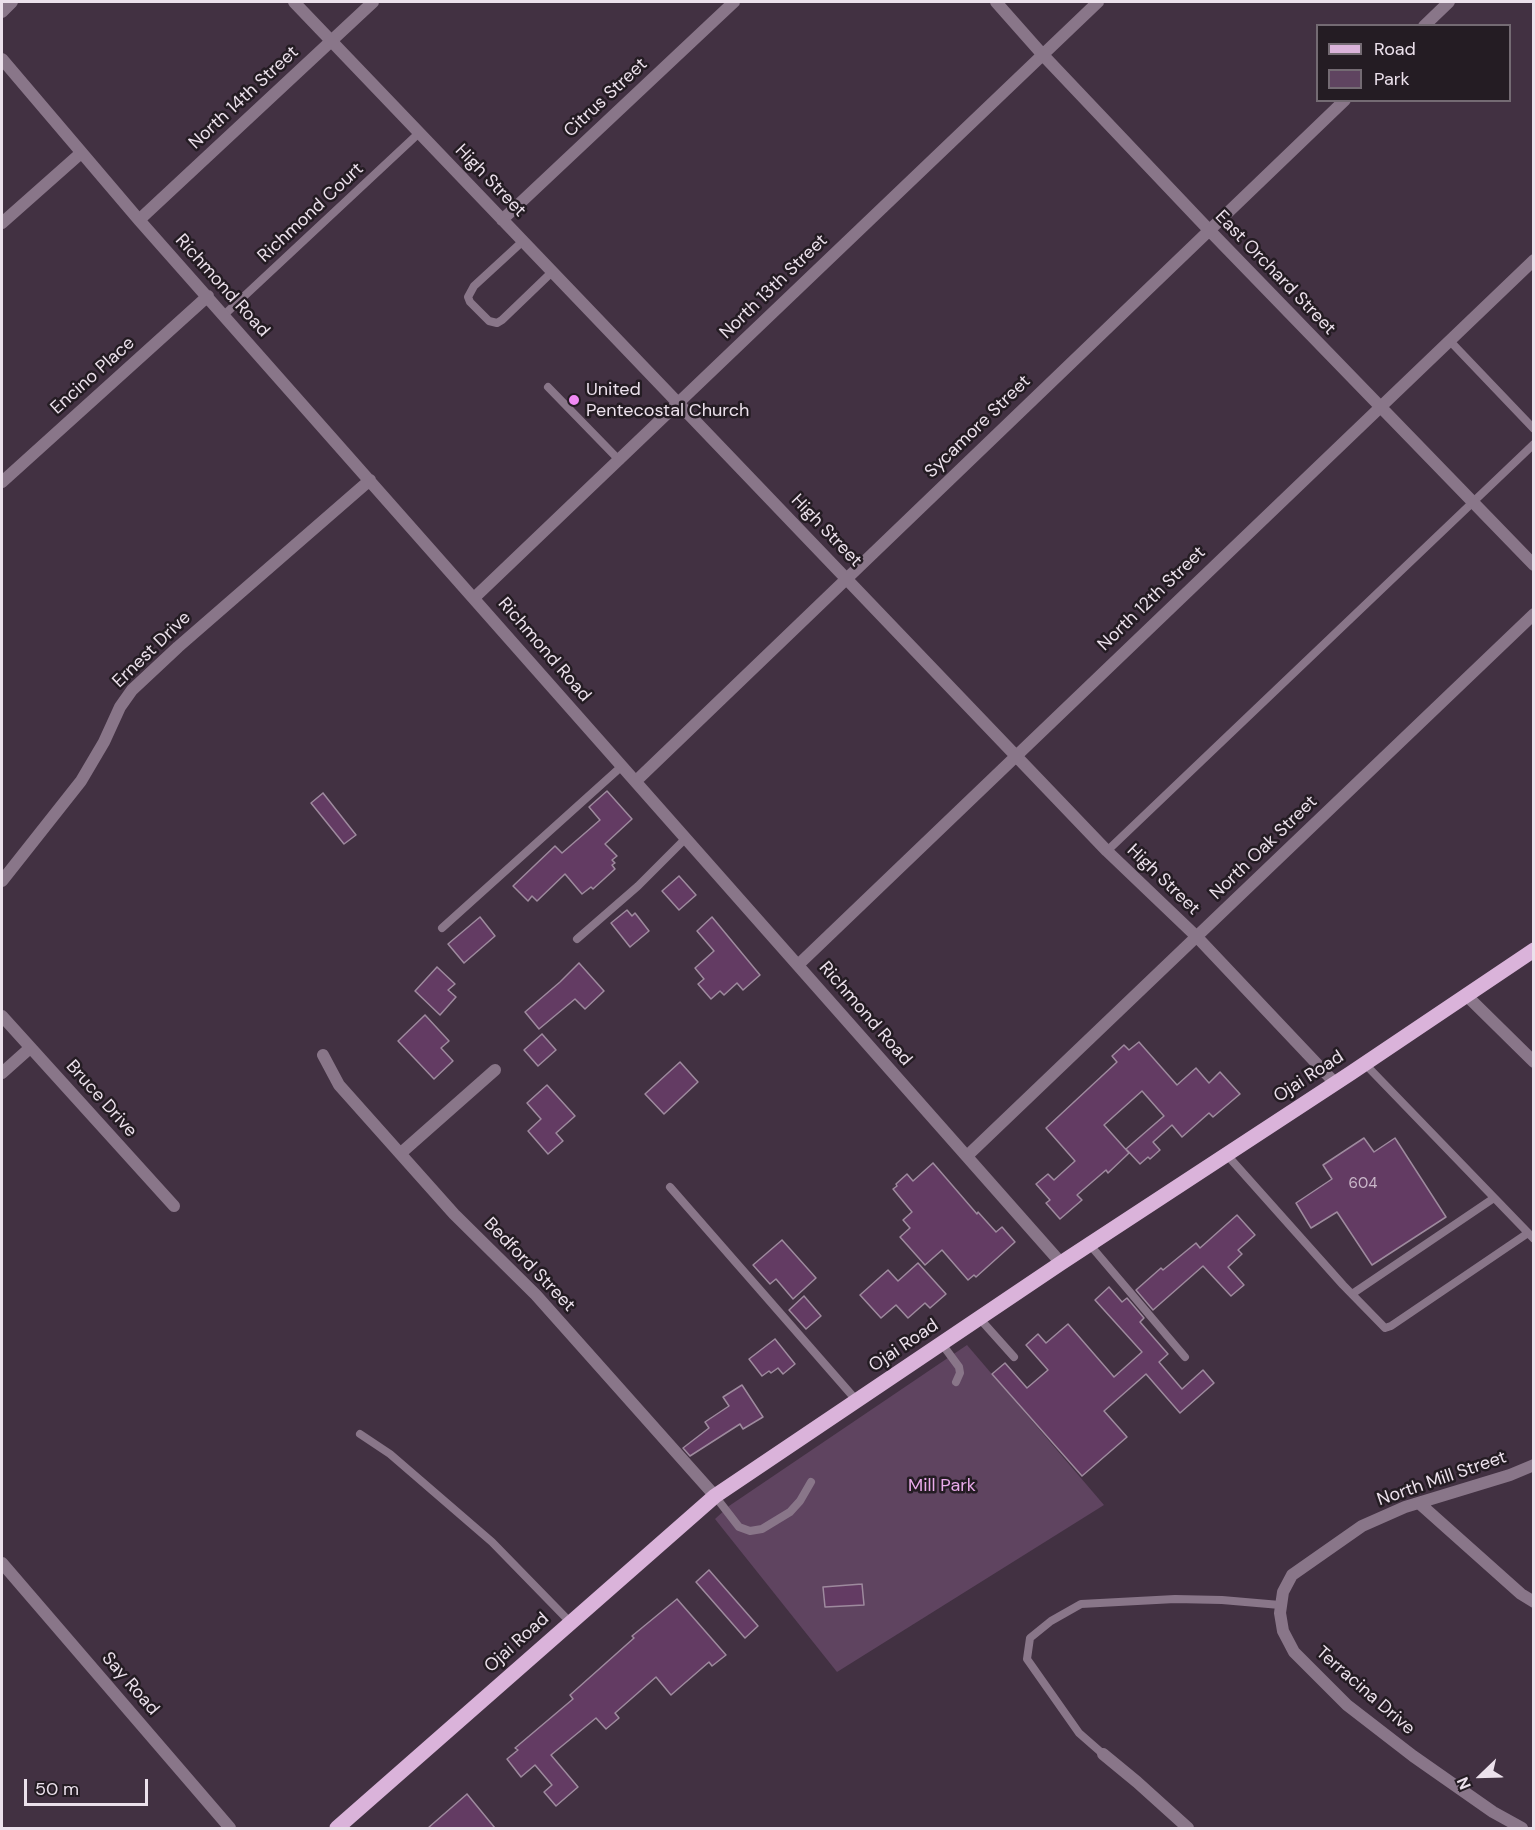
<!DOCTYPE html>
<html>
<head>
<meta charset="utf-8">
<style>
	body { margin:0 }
	#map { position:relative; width:1535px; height:1830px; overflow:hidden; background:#423142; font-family:"DM Sans",sans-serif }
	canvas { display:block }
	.frame { position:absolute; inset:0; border:3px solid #ece1ec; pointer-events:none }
	.legend { position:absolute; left:1316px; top:24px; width:195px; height:78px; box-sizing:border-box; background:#241c23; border:2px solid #746b73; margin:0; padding:8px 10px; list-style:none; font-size:18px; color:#ece1ec }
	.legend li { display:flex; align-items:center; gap:12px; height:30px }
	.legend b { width:30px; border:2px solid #746b73 }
	.north { position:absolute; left:1451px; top:1746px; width:60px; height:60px; -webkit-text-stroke:4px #241c23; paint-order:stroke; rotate:247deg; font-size:16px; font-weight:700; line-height:24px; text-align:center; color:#ece1ec }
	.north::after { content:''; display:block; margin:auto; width:21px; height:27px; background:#ece1ec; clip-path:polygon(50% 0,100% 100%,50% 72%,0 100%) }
	.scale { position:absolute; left:24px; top:1779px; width:124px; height:27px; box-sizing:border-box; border:3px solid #ece1ec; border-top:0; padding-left:8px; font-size:18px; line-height:21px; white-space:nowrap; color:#ece1ec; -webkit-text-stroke:4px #241c23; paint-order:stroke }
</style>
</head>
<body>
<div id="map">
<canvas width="1535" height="1830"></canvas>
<div class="frame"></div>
<ul class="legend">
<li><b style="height:8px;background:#dab3da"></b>Road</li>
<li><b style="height:16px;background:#5f4460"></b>Park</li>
</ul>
<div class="north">N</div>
<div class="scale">50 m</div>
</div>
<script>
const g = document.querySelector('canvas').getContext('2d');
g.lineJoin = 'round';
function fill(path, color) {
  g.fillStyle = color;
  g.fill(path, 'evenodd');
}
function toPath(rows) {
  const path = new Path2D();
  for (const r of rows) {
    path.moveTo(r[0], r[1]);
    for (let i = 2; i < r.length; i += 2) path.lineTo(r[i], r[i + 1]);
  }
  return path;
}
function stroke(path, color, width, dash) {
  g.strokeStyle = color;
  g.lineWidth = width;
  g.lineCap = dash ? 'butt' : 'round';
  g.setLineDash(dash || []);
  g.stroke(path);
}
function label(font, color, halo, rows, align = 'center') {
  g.font = font + ' "DM Sans",sans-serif';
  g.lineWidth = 5;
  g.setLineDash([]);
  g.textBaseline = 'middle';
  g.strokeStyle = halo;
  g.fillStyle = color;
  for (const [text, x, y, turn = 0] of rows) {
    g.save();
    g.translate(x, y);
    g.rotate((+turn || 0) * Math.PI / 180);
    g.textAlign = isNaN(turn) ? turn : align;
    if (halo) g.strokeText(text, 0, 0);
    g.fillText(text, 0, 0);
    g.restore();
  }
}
fill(toPath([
	[967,1345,1104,1505,837,1672,715,1519,729,1506]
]), '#5f4460');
const building = toPath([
	[607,791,632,819,605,844,617,856,612,860,615,863,612,865,615,869,593,889,591,887,582,894,565,874,537,901,532,896,528,901,513,886,555,846,562,853,600,820,589,807,607,791],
	[323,793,356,835,344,844,311,803,323,793],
	[679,876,696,895,679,910,662,891,679,876],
	[627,910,632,916,635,913,649,931,630,947,611,923,627,910],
	[480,917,495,936,464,963,448,944,480,917],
	[712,917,760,975,743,990,737,983,724,995,720,991,711,999,698,984,704,979,695,968,714,951,697,931,712,917],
	[579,963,604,991,585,1009,575,999,539,1029,525,1012,560,982,579,963],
	[437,967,455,984,448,990,456,997,440,1015,415,991,437,967],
	[425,1015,449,1041,441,1048,453,1061,434,1079,398,1041,425,1015],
	[542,1034,556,1050,538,1066,524,1050,542,1034],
	[1139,1042,1177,1085,1196,1068,1209,1083,1220,1072,1240,1094,1213,1117,1209,1113,1182,1137,1172,1125,1153,1142,1160,1150,1150,1159,1148,1157,1140,1164,1126,1149,1164,1116,1142,1091,1104,1125,1129,1153,1108,1173,1106,1170,1077,1195,1082,1200,1060,1219,1046,1203,1050,1200,1036,1184,1048,1174,1054,1180,1075,1161,1046,1128,1117,1062,1112,1056,1124,1045,1129,1050,1139,1042],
	[680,1062,698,1082,664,1114,645,1094,680,1062],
	[547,1085,575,1116,556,1133,563,1141,548,1154,528,1131,541,1119,527,1103,547,1085],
	[1364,1138,1374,1152,1395,1138,1446,1217,1372,1265,1337,1212,1311,1228,1296,1203,1332,1179,1323,1165,1364,1138],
	[933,1163,977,1214,978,1212,996,1232,1002,1227,1015,1242,976,1277,974,1275,968,1280,942,1250,925,1265,900,1237,910,1228,903,1220,912,1212,893,1189,897,1186,896,1184,907,1174,913,1181,933,1163],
	[1237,1215,1255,1235,1238,1250,1242,1254,1228,1267,1244,1285,1231,1296,1203,1266,1153,1310,1136,1290,1161,1268,1163,1270,1196,1243,1200,1248,1237,1215],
	[782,1240,816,1278,793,1299,776,1279,770,1284,753,1265,782,1240],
	[918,1263,946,1294,930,1308,925,1303,908,1318,896,1305,881,1318,860,1295,888,1270,898,1281,918,1263],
	[1109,1287,1122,1302,1127,1298,1144,1318,1140,1322,1168,1354,1159,1362,1182,1389,1203,1370,1214,1383,1180,1413,1146,1374,1104,1411,1127,1437,1082,1476,992,1374,1005,1363,1027,1388,1048,1370,1026,1345,1038,1334,1046,1343,1068,1324,1114,1377,1142,1352,1095,1300,1109,1287],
	[804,1296,821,1316,806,1329,789,1310,804,1296],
	[775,1339,795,1364,783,1374,778,1368,771,1373,769,1371,762,1376,749,1359,775,1339],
	[742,1385,763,1417,743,1429,740,1424,690,1456,683,1448,709,1428,705,1422,729,1406,723,1397,742,1385],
	[709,1570,758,1626,745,1638,696,1582,709,1570],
	[862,1584,864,1605,825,1607,823,1587,862,1584],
	[677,1599,726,1655,712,1666,709,1662,671,1695,656,1677,615,1713,619,1718,606,1729,596,1718,551,1755,578,1787,556,1806,544,1792,552,1785,535,1765,521,1777,507,1759,518,1750,515,1748,573,1699,570,1695,634,1638,632,1636,677,1599],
	[467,1794,495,1828,428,1828,467,1794]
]);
fill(building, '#633b63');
stroke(building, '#9e8a9e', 1.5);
stroke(toPath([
	[523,241,474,286,468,297,470,302,489,321,497,323,502,320,553,271],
	[224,315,419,133],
	[1449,340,1534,429],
	[548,387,620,461],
	[1107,851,1534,444],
	[442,928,622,766],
	[577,939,638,886,686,838],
	[1365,1064,1534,1239],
	[1227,1155,1343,1285,1385,1328,1391,1326,1528,1233],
	[670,1187,857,1401],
	[1090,1245,1185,1357],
	[1352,1294,1494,1198],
	[980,1319,1014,1357],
	[942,1344,959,1367,960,1373,956,1382],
	[360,1434,390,1454,492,1542,570,1622],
	[715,1496,739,1527,750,1531,762,1529,790,1512,800,1501,811,1482],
	[1103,1754,1079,1733,1027,1659,1030,1638,1051,1621,1081,1604,1175,1599,1222,1600,1280,1605]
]), '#897689', 8);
stroke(toPath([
	[294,2,1107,851,1197,937,1335,1083],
	[996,2,1042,54,1209,230,1534,565],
	[2,12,12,2],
	[1424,26,1449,2],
	[2,59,139,220,1061,1263],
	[139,220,373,2],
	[502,220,734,2],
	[2,223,81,153],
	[2,482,208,296],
	[474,598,1098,2],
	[636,781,1345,100],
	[2,881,81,781,104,742,120,707,132,690,178,647,370,480],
	[798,965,1534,260],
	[1467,996,1534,1062],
	[2,1016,174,1206],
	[323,1055,339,1085,454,1214,536,1295,715,1496],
	[2,1073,30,1048],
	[401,1153,495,1070],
	[967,1156,1534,614],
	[1419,1503,1521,1594,1534,1602],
	[2,1563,230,1828],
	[1103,1754,1137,1782,1188,1828],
	[1522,1828,1493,1812,1413,1756,1347,1705,1294,1652,1283,1631,1280,1613,1283,1592,1292,1575,1362,1526,1405,1507,1510,1475,1534,1465]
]), '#897689', 12);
stroke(toPath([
	[337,1828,715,1496,1061,1263,1351,1073,1534,950]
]), '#dab3da', 15);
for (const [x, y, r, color] of [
	[574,400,6,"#f18af4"]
]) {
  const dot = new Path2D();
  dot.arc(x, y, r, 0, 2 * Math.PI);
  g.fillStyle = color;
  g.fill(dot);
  stroke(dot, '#241c23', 2);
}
label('15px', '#cab8ca', null, [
	["604",1363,1184]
]);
label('18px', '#ece1ec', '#241c23', [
	["North 14th Street",244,98,-43],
	["Citrus Street",606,98,-43],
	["High Street",490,181,46],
	["Richmond Court",311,213,-43],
	["East Orchard Street",1275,273,46],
	["Richmond Road",222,286,48],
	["North 13th Street",774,287,-44],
	["Encino Place",93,376,-42],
	["Sycamore Street",978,427,-44],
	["High Street",826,531,46],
	["North 12th Street",1152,599,-44],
	["Ernest Drive",152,650,-44],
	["Richmond Road",544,650,49],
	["North Oak Street",1264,848,-44],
	["High Street",1163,880,44],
	["Richmond Road",865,1014,49],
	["Ojai Road",1309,1077,-33],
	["Bruce Drive",101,1099,48],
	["Bedford Street",529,1265,46],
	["Ojai Road",904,1346,-34],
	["North Mill Street",1442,1479,-19],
	["Ojai Road",517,1643,-42],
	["Say Road",130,1684,49],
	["Terracina Drive",1365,1691,41]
]);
label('18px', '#ece1ec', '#241c23', [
	["United",586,390],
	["Pentecostal Church",586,411]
], 'left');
label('18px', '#eaabeb', '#241c23', [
	["Mill Park",942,1486]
]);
</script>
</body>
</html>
